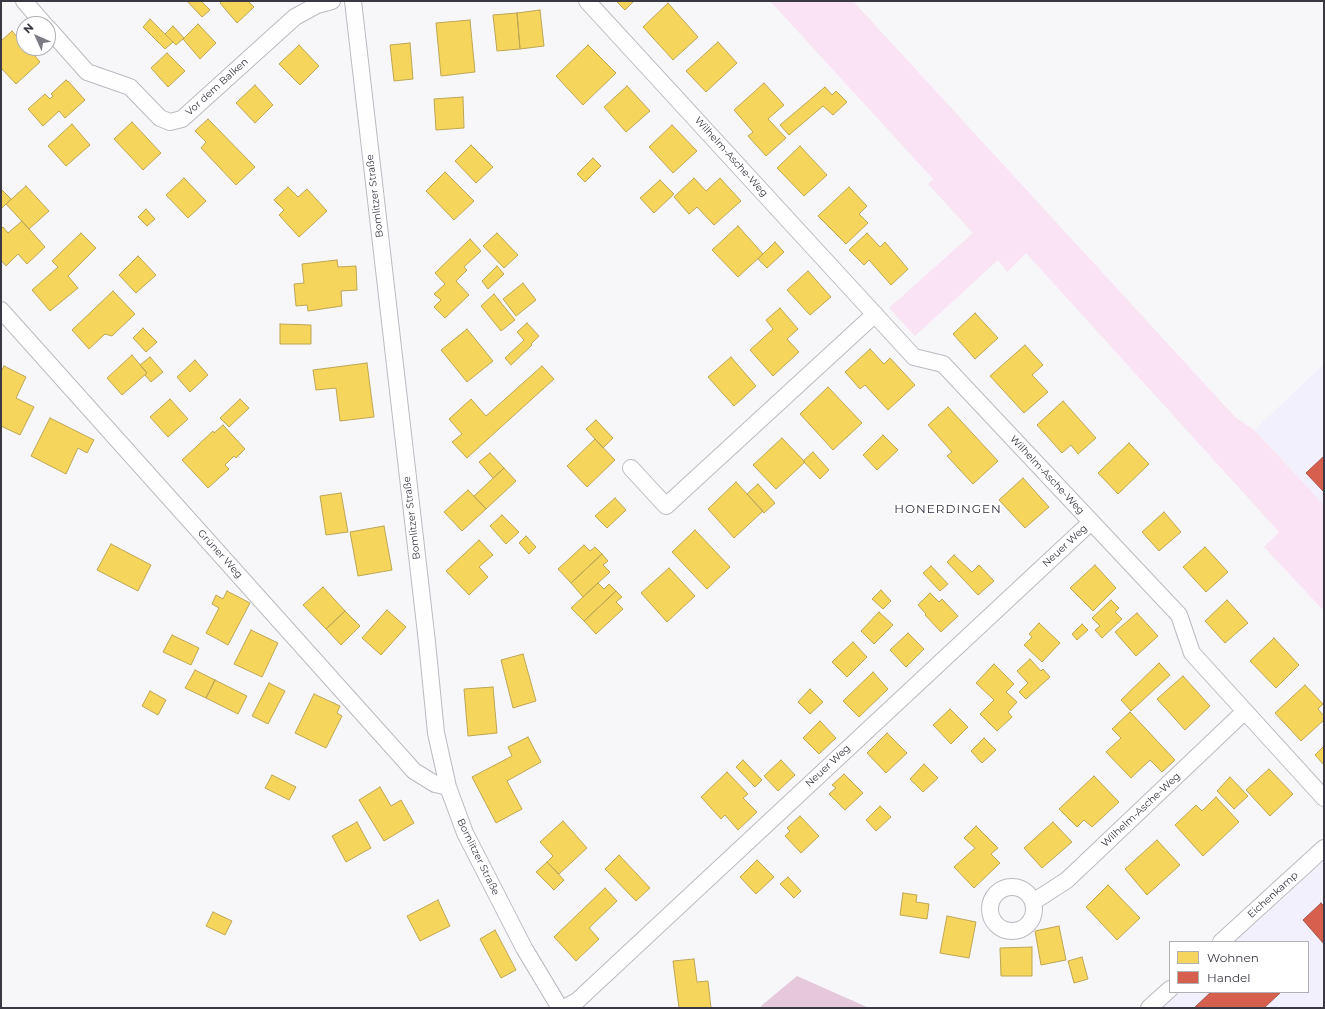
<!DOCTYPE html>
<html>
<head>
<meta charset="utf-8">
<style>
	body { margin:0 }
	#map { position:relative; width:1325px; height:1009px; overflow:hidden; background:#f7f7fa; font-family:Montserrat,sans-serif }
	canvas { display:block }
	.frame { position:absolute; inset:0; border:2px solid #393843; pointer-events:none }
	.legend { position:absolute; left:1169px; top:941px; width:140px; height:52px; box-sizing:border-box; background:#fff; border:1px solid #b0afb4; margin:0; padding:5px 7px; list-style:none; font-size:12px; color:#393843 }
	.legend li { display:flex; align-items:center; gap:8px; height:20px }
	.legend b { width:20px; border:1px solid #b0afb4 }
	.north { position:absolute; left:16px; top:16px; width:40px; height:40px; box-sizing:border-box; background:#fff; border:1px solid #b0afb4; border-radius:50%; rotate:315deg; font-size:11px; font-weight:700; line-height:16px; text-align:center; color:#393843 }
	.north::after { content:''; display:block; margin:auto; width:14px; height:18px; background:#7c7b83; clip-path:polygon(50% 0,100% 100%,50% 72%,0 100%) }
</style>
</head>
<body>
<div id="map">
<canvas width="1325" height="1009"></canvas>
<div class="frame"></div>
<ul class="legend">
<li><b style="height:11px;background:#f6d55c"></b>Wohnen</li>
<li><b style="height:11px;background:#d6604d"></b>Handel</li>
</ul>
<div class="north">N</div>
</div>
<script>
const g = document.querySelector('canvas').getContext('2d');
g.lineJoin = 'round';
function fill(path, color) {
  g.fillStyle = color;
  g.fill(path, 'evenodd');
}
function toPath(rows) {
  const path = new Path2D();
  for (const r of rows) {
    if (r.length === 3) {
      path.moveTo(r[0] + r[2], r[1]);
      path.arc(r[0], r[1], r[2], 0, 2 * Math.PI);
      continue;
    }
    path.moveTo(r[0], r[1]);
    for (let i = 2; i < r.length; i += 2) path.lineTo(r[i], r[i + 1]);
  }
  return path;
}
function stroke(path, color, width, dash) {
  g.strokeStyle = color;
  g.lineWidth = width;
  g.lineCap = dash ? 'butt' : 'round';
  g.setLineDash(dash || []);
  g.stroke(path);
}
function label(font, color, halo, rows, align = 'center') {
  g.font = font + ' Montserrat,sans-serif';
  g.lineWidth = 4;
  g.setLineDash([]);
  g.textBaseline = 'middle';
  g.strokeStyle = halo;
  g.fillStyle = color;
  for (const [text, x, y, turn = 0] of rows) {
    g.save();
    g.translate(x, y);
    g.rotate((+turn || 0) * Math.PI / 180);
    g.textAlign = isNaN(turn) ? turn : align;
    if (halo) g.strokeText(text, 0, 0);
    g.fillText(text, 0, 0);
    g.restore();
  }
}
fill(toPath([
	[1324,364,1324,505,1254,430],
	[1324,860,1324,1008,1163,1008,1180,992,1308,992,1308,942,1235,942]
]), '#f1f0fc');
fill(toPath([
	[770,1,853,1,1235,417,1254,430,1324,505,1324,611,1264,547,1279,532,1026,253,1007,272,998,260,915,336,889,308,973,233,928,184,933,179]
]), '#fae3f2');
fill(toPath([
	[797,976,869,1008,762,1008,761,1006]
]), '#e5c9db');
const homes = toPath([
	[187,1,201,1,210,10,202,17,187,1],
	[222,1,248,1,254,7,237,23,220,3,222,1],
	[616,1,634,1,625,10,616,1],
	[668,3,698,37,673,60,643,27,668,3],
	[540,10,544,46,520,49,517,13,540,10],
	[517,13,520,49,497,51,493,15,517,13],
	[150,19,173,42,165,49,143,27,150,19],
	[470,20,475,72,441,76,436,23,470,20],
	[198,24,216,43,200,59,183,39,198,24],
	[173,26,184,38,176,45,165,34,173,26],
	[12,31,19,39,23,36,24,37,24,48,32,48,30,50,40,62,16,84,1,68,1,41,12,31],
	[718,42,737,63,706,92,686,71,718,42],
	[410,43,413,79,394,81,390,45,410,43],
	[299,45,319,66,300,85,279,64,299,45],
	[588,45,616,73,583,105,556,76,588,45],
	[167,53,185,71,168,87,151,68,167,53],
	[66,80,68,82,68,81,85,100,65,118,59,111,43,126,28,109,45,94,50,99,53,96,51,94,66,80],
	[764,83,784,105,768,119,786,138,766,156,748,136,753,132,734,110,764,83],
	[255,85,273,105,255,123,236,103,255,85],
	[627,86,650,111,626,132,604,107,627,86],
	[825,87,832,95,836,91,847,102,833,115,823,106,789,135,780,125,825,87],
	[463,97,464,128,436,130,434,99,463,97],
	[208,119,255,167,236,185,201,148,206,142,195,131,208,119],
	[132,122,161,153,143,170,114,139,132,122],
	[72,124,90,145,66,166,48,146,72,124],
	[672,125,697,151,673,173,649,147,672,125],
	[471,145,493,167,476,183,455,161,471,145],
	[800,146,827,175,804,196,777,168,800,146],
	[593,158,601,166,585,182,577,174,593,158],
	[445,172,474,201,454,220,426,191,445,172],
	[184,178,206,201,188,218,166,195,184,178],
	[694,178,706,191,720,178,741,201,714,225,697,207,689,214,674,197,694,178],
	[660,180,674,194,654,213,640,198,660,180],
	[26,186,49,211,29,229,6,204,26,186],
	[288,187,298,197,307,189,327,211,299,237,279,215,284,210,274,200,288,187],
	[849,187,867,206,859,214,868,223,846,244,818,216,849,187],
	[1,189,11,199,1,209,1,189],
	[146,209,155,219,147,226,138,217,146,209],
	[22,221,45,247,27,264,18,254,6,266,1,260,1,229,3,227,8,233,22,221],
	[738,226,763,254,738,277,712,250,738,226],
	[81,233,96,248,68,276,78,288,50,311,32,290,58,267,52,261,81,233],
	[497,233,518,255,504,268,483,246,497,233],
	[867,233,880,247,885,242,908,269,891,285,869,260,864,265,849,250,867,233],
	[470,239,481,251,464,267,467,270,456,281,469,295,445,318,434,307,441,300,434,294,445,284,435,273,470,239],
	[775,242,784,252,767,268,758,259,775,242],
	[138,256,156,275,136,293,119,275,138,256],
	[337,260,338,267,356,266,357,290,341,291,342,306,308,311,307,305,296,306,294,284,304,283,302,264,337,260],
	[497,266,504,274,488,289,482,281,497,266],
	[808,271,831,297,810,315,787,290,808,271],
	[523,283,536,300,516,316,503,299,523,283],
	[113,291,135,314,112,336,105,334,89,349,72,330,113,291],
	[494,294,515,320,501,331,481,306,494,294],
	[780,308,798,329,787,339,799,352,773,376,750,350,773,329,766,320,780,308],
	[975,313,998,338,975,359,953,334,975,313],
	[527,323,539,336,531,344,532,345,511,365,505,358,524,340,517,332,527,323],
	[280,324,311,325,311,344,280,344,280,324],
	[143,328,157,342,146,352,133,338,143,328],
	[467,329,493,361,467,382,441,350,467,329],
	[1025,345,1043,365,1032,375,1048,392,1024,413,990,376,1025,345],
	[870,349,884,364,890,358,915,385,888,410,865,385,860,389,845,372,870,349],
	[132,355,147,373,122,395,107,378,132,355],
	[150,357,163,372,151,382,145,375,147,373,140,365,150,357],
	[731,357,756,386,734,406,708,377,731,357],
	[195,360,208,375,190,392,177,377,195,360],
	[367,363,374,417,340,421,336,388,316,390,313,370,367,363],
	[4,366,26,377,16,398,34,407,20,435,1,426,1,372,4,366],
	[542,366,554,379,467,458,452,442,462,434,449,419,471,399,486,416,542,366],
	[828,387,862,423,833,450,800,414,828,387],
	[170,399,188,419,168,437,150,417,170,399],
	[240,399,249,408,229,427,220,418,240,399],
	[1063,401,1096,438,1078,454,1071,445,1062,453,1037,425,1063,401],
	[948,407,998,461,973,484,947,456,952,452,928,425,948,407],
	[50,418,94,440,87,453,78,448,66,474,31,456,50,418],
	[596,420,613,438,603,448,586,429,596,420],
	[223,425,245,449,236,458,234,456,225,465,229,469,208,488,182,460,213,431,214,433,223,425],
	[883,435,898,450,877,470,863,455,883,435],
	[782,438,805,462,776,489,753,465,782,438],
	[595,439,615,460,587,487,567,466,595,439],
	[1129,443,1149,464,1118,494,1098,473,1129,443],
	[813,452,829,470,820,479,803,461,813,452],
	[490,453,504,468,493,478,479,462,490,453],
	[504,468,516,481,486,509,474,496,504,468],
	[1023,478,1049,507,1025,528,999,500,1023,478],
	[736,482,763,511,734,538,708,509,736,482],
	[758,484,775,503,764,513,747,494,758,484],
	[468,490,486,509,462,531,444,512,468,490],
	[341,493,348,532,326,535,320,496,341,493],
	[615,498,626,510,607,528,595,516,615,498],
	[1164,512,1181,532,1159,551,1142,532,1164,512],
	[502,515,519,532,506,544,490,526,502,515],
	[384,526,392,570,358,576,350,532,384,526],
	[695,530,730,567,707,589,672,552,695,530],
	[526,536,536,547,529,554,519,543,526,536],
	[479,540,493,555,479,567,488,577,469,595,446,571,479,540],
	[111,544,151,565,138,591,97,570,111,544],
	[584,545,590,551,595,547,602,554,571,583,558,569,584,545],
	[1205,547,1228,572,1206,592,1183,567,1205,547],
	[602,554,608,561,603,565,610,572,583,597,571,583,602,554],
	[954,555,972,572,979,565,994,581,978,595,947,562,954,555],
	[1095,565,1116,588,1093,611,1070,588,1095,565],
	[931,566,948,584,940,591,923,573,931,566],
	[669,568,695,596,667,622,641,593,669,568],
	[598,583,604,589,609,584,616,591,584,621,571,608,598,583],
	[323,587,345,611,326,629,303,605,323,587],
	[881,590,891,601,883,609,872,599,881,590],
	[227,591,250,603,228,645,206,633,219,608,212,604,216,595,223,599,227,591],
	[616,591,622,597,616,602,623,609,596,634,584,621,616,591],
	[930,593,939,602,942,599,958,616,941,632,925,615,926,614,918,605,930,593],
	[1111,600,1119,608,1115,612,1122,619,1102,638,1095,630,1100,626,1092,618,1111,600],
	[1227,600,1248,623,1225,643,1205,621,1227,600],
	[387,610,406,627,381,655,362,638,387,610],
	[345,611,360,626,341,645,326,629,345,611],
	[879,612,893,625,874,644,861,631,879,612],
	[1137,613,1158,636,1136,656,1115,632,1137,613],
	[1039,623,1060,643,1042,662,1024,645,1032,637,1029,634,1039,623],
	[1082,624,1088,630,1077,640,1072,634,1082,624],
	[251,630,278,643,262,677,234,664,251,630],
	[908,633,924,649,906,667,890,650,908,633],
	[172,635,199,648,191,665,163,652,172,635],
	[1274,638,1299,665,1276,688,1250,661,1274,638],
	[853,642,867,657,847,677,832,662,853,642],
	[523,654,536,701,513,708,501,660,523,654],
	[1030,659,1041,671,1043,669,1050,677,1026,699,1019,692,1028,683,1017,671,1030,659],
	[1159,663,1170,675,1131,711,1121,700,1159,663],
	[994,664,1014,684,1006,692,1017,702,1008,712,1012,717,997,731,980,714,994,700,976,683,994,664],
	[195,670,215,680,206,698,185,688,195,670],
	[873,672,888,689,859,717,843,701,873,672],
	[1183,676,1210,706,1185,730,1157,699,1183,676],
	[215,680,247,696,238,714,206,698,215,680],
	[269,683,285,691,268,724,252,716,269,683],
	[1305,685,1323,704,1318,709,1324,716,1324,720,1301,741,1275,713,1305,685],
	[493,687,497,733,468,736,464,689,493,687],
	[810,689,823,702,810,714,798,702,810,689],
	[150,691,166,700,158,715,142,706,150,691],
	[314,694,340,706,337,713,342,716,326,748,295,733,314,694],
	[950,709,968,727,951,744,933,725,950,709],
	[1130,712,1175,760,1162,772,1150,760,1131,778,1106,752,1121,738,1112,729,1130,712],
	[820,721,836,738,819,754,803,738,820,721],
	[887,733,907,753,886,773,867,753,887,733],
	[528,737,541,762,507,781,522,809,496,823,472,777,512,756,508,747,528,737],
	[984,738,996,750,982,763,971,751,984,738],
	[1324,746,1324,765,1315,755,1324,746],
	[743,760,762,780,755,787,736,767,743,760],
	[781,760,795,775,778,791,764,776,781,760],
	[924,764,938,778,923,792,910,779,924,764],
	[1269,769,1293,794,1270,816,1246,790,1269,769],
	[727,772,748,794,743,798,757,812,738,830,725,815,721,819,701,797,727,772],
	[844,774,863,793,845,810,829,794,836,788,832,785,844,774],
	[272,775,296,787,289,800,265,788,272,775],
	[1094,776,1119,802,1092,827,1084,820,1077,827,1059,809,1094,776],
	[1230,777,1248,796,1234,809,1217,791,1230,777],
	[380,787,391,806,401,800,414,823,384,841,359,800,380,787],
	[1216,797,1239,822,1203,856,1175,825,1196,805,1202,811,1216,797],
	[880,806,891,817,876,831,866,820,880,806],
	[800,816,819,836,801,853,785,836,790,831,787,828,800,816],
	[563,821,587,848,559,874,547,862,553,856,540,842,563,821],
	[357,822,371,848,346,862,332,836,357,822],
	[1053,822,1072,842,1042,868,1024,848,1053,822],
	[976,826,998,848,991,854,1000,863,974,888,954,867,975,848,964,838,976,826],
	[1157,840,1180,865,1147,895,1125,869,1157,840],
	[619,855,650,888,636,901,605,869,619,855],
	[757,860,774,877,756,894,740,877,757,860],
	[547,862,564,880,554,890,536,872,547,862],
	[788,877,801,891,794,898,780,884,788,877],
	[1108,885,1140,918,1117,940,1086,907,1108,885],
	[605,888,617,901,589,928,599,939,576,961,554,937,605,888],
	[903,893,917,895,916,902,929,904,927,919,900,915,903,893],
	[438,900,450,926,420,941,407,916,438,900],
	[213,912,232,921,225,935,206,926,213,912],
	[947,916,976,922,969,958,940,953,947,916],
	[1059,926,1066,960,1041,965,1035,931,1059,926],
	[495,930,516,970,501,978,480,939,495,930],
	[1032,947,1032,976,1001,976,1000,948,1032,947],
	[1082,957,1088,979,1074,983,1068,961,1082,957],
	[694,959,697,982,708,981,711,1008,679,1008,673,961,694,959]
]);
fill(homes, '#f6d55c');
stroke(homes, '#bda654', 1);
const shops = toPath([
	[1324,456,1324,492,1306,473,1324,456],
	[1321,903,1324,906,1324,944,1303,920,1321,903],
	[1211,992,1281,992,1264,1008,1194,1008,1211,992]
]);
fill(shops, '#d6604d');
stroke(shops, '#a7544a', 1);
const street = toPath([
	[24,1,44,24],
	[353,1,427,642,436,733,448,787,465,833,524,948,560,1008],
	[587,1,914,357,943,364,1179,615,1192,653,1324,798],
	[48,28,87,72,130,87,160,118,170,122,182,119,295,17,317,5,332,1],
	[1,310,414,771,435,784,448,787],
	[631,468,666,506,875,314],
	[1012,909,22],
	[1033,902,1067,880,1245,711],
	[1221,942,1324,848],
	[564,1008,577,1001,1091,522],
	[1149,1008,1170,989]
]);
stroke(street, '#babac0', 18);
stroke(street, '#fefefe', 16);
label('10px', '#393843', '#fff', [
	["Vor dem Balken",217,87,-42],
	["Wilhelm-Asche-Weg",731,157,48],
	["Bomlitzer Straße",375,196,-97],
	["Wilhelm-Asche-Weg",1047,475,47],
	["Bomlitzer Straße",412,518,-97],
	["Neuer Weg",1065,546,-43],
	["Grüner Weg",220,554,48],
	["Neuer Weg",828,766,-43],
	["Wilhelm-Asche-Weg",1141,810,-43],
	["Bomlitzer Straße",478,857,64],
	["Eichenkamp",1273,895,-42]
]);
g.letterSpacing = '1px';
label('12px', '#2e2d40', '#fff', [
	["HONERDINGEN",948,509]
]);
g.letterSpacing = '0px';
</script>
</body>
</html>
